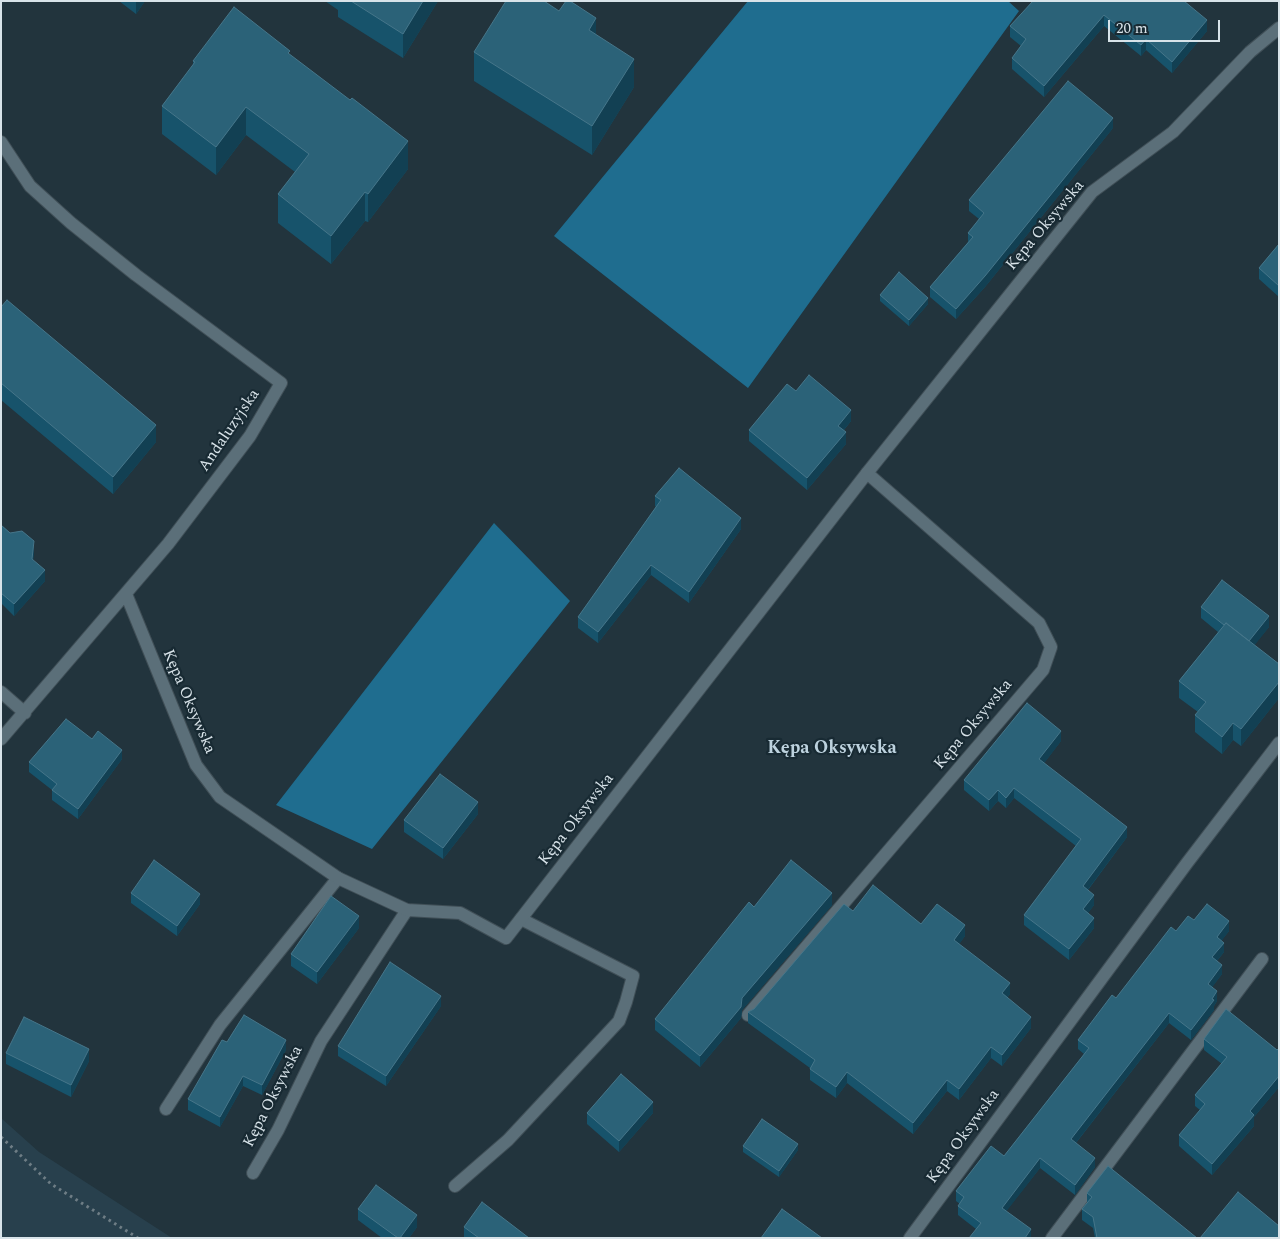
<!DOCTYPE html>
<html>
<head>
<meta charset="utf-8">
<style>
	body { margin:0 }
	#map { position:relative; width:1280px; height:1239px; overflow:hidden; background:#22343d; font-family:Spectral,serif }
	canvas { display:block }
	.frame { position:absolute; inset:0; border:2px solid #d8e3e9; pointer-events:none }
	.scale { position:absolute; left:1108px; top:20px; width:112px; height:22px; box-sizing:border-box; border:2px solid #d8e3e9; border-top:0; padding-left:6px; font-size:15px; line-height:18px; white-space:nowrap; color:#d8e3e9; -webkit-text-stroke:4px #182a33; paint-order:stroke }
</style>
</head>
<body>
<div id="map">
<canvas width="1280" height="1239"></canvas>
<div class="frame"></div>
<div class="scale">20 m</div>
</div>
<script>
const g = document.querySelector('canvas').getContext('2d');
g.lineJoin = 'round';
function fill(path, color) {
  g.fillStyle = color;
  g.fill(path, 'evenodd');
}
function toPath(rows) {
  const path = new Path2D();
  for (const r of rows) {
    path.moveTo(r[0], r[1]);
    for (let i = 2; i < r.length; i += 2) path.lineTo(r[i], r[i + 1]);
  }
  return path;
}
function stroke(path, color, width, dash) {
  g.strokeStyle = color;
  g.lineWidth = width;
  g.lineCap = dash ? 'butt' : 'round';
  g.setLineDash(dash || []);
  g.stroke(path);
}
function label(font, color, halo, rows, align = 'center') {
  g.font = font + ' Spectral,serif';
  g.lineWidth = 4.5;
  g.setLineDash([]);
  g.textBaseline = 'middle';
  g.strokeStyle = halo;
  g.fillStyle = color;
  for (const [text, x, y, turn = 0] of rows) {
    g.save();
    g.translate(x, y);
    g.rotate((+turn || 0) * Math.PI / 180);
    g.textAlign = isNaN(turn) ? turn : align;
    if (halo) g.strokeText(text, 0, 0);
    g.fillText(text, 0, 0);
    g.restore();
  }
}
fill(toPath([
	[1,1118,39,1152,172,1238,1,1238]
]), '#28404d');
fill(toPath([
	[748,1,1008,1,1019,11,748,388,554,236],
	[494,523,570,601,372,849,276,805]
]), '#1f6d8f');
const lane = toPath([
	[748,1015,1043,670,1051,647,1039,623,867,473],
	[166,1109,220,1025,338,878],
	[253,1173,278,1130,321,1041,407,910],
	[455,1186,508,1140,619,1021,626,1002,633,976,521,919]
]);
const street = toPath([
	[1,142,30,186,71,223,136,275,281,383,250,436,168,544,1,739],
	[126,594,196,765,220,797,338,878,407,910,460,913,506,938,867,473,1092,192,1173,132,1250,52,1279,28],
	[1,692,25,713],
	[910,1238,1187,863,1279,743],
	[1052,1238,1262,959]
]);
stroke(lane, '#404f57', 14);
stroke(street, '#404f57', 14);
stroke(toPath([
	[1,1137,51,1184,138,1238]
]), '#6e7d85', 3, [2.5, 4]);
stroke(lane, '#5b6f79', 12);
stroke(street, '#5b6f79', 12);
fill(toPath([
	[119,1,145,1,136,14],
	[325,1,438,1,403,58,338,17,338,10],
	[1033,1,1207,31,1172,73,1146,50,1141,56,1104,26,1044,97,1012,69,1012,58,1021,46,1010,37,1010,26],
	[596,35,634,87,592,155,474,81,474,52],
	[290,55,408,169,368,222,365,221,331,264,278,223,278,194,295,172,246,135,216,175,162,134,162,106,193,65,193,61],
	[1113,128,985,287,956,319,930,297,930,287,968,242,968,233,979,219,969,211,969,200],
	[1279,244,1279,297,1259,279,1259,268],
	[880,295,928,304,909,326,880,301],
	[1,307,156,442,113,494,1,400],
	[796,391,851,421,844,430,846,444,807,490,749,441,749,430],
	[655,496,741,529,689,603,651,575,598,643,578,628,578,617,656,507,655,506],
	[1,525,34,553,33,560,45,581,14,616,2,604],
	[1201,607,1269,627,1254,645,1279,664,1279,698,1241,746,1233,740,1222,754,1195,732,1195,715,1198,712,1179,698,1179,681,1218,632,1201,618],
	[92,739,122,759,78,819,52,800,52,790,29,772,29,762],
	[1061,741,1044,763,1127,837,1088,890,1094,905,1088,913,1094,928,1069,960,1024,925,1024,915,1076,846,1014,798,1006,808,998,801,989,811,964,790,964,780],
	[478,814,443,859,404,832,404,820],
	[131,893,200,904,177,936,131,903],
	[832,905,742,1010,741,1018,700,1067,655,1030,655,1019,754,907],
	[853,911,921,924,965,936,959,944,1010,994,1007,998,1031,1028,1002,1066,991,1058,959,1100,947,1091,913,1134,847,1083,836,1098,810,1080,810,1068,748,1023,748,1012,754,1009],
	[1194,920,1229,931,1221,941,1224,952,1217,961,1222,974,1212,987,1217,1001,1214,1006,1214,1010,1191,1040,1169,1023,1076,1143,1095,1167,1075,1195,1040,1168,1006,1211,1031,1238,976,1229,958,1215,958,1206,960,1204,956,1201,956,1191,1004,1156,1084,1054,1078,1049,1078,1040,1116,998,1176,931],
	[359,928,317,984,291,966,291,954],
	[441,1006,386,1086,338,1056,338,1046],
	[1204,1039,1277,1050,1279,1048,1279,1087,1254,1117,1254,1126,1212,1175,1179,1146,1179,1135,1200,1110,1195,1106,1195,1095,1222,1064,1204,1050],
	[286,1050,262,1095,243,1086,220,1127,188,1110,188,1099],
	[6,1053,89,1061,71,1097,6,1064],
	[587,1113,653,1113,619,1152,587,1124],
	[743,1146,798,1150,779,1177,743,1152],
	[1087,1193,1197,1238,1095,1238,1093,1228,1082,1220,1082,1209,1087,1203],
	[358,1209,417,1227,409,1238,382,1238,358,1220],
	[464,1227,529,1238,464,1238]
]), '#17536b');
fill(toPath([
	[137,1,145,1,136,14,136,2],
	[423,1,438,1,403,58,403,34],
	[1104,15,1104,26,1044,97,1044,86],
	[596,18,596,46,589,30],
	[1207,20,1207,31,1172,73,1172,62],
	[1146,39,1146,50,1141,56,1141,45],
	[634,59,634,87,592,155,592,126],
	[246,107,246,135,216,175,216,147],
	[1113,118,1113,128,985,287,956,319,956,309],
	[408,141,408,169,368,222,368,194],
	[365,192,365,221,331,264,331,236],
	[928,298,928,304,909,326,909,320],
	[851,410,851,421,838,437,838,426],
	[156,425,156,442,113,494,113,477],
	[846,432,846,444,807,490,807,478],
	[741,518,741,529,689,603,689,592],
	[34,541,34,553,32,570,32,559],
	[651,565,651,575,598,643,598,632],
	[45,570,45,581,14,616,14,604],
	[1269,616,1269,627,1247,655,1247,643],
	[1279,682,1279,698,1241,746,1241,729],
	[1233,723,1233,740,1222,754,1222,737],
	[1061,731,1061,741,1039,770,1039,759],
	[122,750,122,759,78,819,78,809],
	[1014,788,1014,798,1006,808,1006,798],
	[998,790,998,801,989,811,989,800],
	[478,802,478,814,443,859,443,848],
	[1127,827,1127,837,1083,896,1083,886],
	[832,893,832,905,742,1010,741,1018,700,1067,700,1056,742,998],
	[200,894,200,904,177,936,177,926],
	[1094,895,1094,905,1083,920,1083,909],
	[359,916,359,928,317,984,317,972],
	[1094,918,1094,928,1069,960,1069,949],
	[1229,921,1229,931,1217,947,1217,937],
	[965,925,965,936,954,951,954,940],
	[1224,943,1224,952,1212,967,1212,957],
	[1222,965,1222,974,1208,993,1208,984],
	[1010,983,1010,994,1002,1004,1002,993],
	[1217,991,1217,1001,1214,1006,1214,1010,1191,1040,1191,1030],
	[441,996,441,1006,386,1086,386,1076],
	[1169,1013,1169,1023,1071,1149,1071,1139],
	[1031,1017,1031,1028,1002,1066,1002,1055],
	[286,1040,286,1050,262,1095,262,1085],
	[991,1047,991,1058,959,1100,959,1089],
	[89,1049,89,1061,71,1097,71,1085],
	[847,1072,847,1083,836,1098,836,1087],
	[243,1076,243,1086,220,1127,220,1117],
	[1279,1076,1279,1087,1254,1117,1254,1126,1212,1175,1212,1164,1250,1111],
	[947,1080,947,1091,913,1134,913,1123],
	[653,1102,653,1113,619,1152,619,1141],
	[798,1144,798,1150,779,1177,779,1171],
	[1040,1158,1040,1168,1002,1217,1002,1208],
	[1095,1158,1095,1167,1075,1195,1075,1185],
	[417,1215,417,1227,409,1238,400,1238],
	[1031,1229,1031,1238,1025,1238]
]), '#124053');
const building = toPath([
	[351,1,423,1,403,34,351,1],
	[506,1,544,1,559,11,566,1,570,1,596,18,589,30,634,59,592,126,474,52,506,1],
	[1033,1,1184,1,1207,20,1172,62,1146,39,1141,45,1104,15,1044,86,1012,58,1026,39,1010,26,1033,1],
	[234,7,290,51,288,53,350,100,352,98,408,141,368,194,365,192,331,236,278,194,309,154,246,107,216,147,162,106,195,62,193,61,234,7],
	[1068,81,1113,118,985,276,956,309,930,287,973,237,968,233,984,213,969,200,1068,81],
	[1279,244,1279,286,1259,268,1279,244],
	[899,272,928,298,909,320,880,295,899,272],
	[7,300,156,425,113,477,1,383,1,307,7,300],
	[809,375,851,410,838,426,846,432,807,478,749,430,787,384,796,391,809,375],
	[679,468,741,518,689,592,651,565,598,632,578,617,661,500,655,496,679,468],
	[1,525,10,533,22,531,34,541,32,559,45,570,14,604,1,593,1,525],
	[1222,580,1269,616,1249,641,1226,623,1224,625,1201,607,1222,580],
	[1226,623,1279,664,1279,682,1241,729,1233,723,1222,737,1195,715,1206,702,1179,681,1226,623],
	[1027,703,1061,731,1039,759,1127,827,1083,886,1094,895,1083,909,1094,918,1069,949,1024,915,1081,839,1014,788,1006,798,998,790,989,800,964,780,1027,703],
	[66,719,92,739,98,731,122,750,78,809,52,790,57,784,29,762,66,719],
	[440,774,478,802,443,848,404,820,440,774],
	[154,860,200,894,177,926,131,893,154,860],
	[791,860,832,893,742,998,741,1007,700,1056,655,1019,749,902,754,907,791,860],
	[873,885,921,924,937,904,965,925,954,940,1010,983,1002,993,1031,1017,1002,1055,991,1047,959,1089,947,1080,913,1123,847,1072,836,1087,810,1069,815,1060,748,1012,754,1009,844,904,853,911,873,885],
	[331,896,359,916,317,972,291,954,331,896],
	[1207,904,1229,921,1217,937,1224,943,1212,957,1222,965,1208,984,1217,991,1212,999,1214,1000,1191,1030,1169,1013,1071,1139,1095,1158,1075,1185,1040,1158,1002,1208,1031,1229,1025,1238,969,1238,981,1223,958,1206,964,1197,956,1191,991,1146,1004,1156,1089,1048,1078,1040,1112,995,1116,998,1171,927,1176,931,1188,916,1194,920,1207,904],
	[390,962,441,996,386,1076,338,1046,390,962],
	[1226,1009,1277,1050,1279,1048,1279,1076,1250,1111,1254,1115,1212,1164,1179,1135,1205,1104,1195,1095,1227,1057,1204,1039,1226,1009],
	[244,1015,286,1040,262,1085,243,1076,220,1117,188,1099,222,1040,227,1042,244,1015],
	[24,1017,89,1049,71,1085,6,1053,24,1017],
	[621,1074,653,1102,619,1141,587,1113,621,1074],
	[762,1119,798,1144,779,1171,743,1146,762,1119],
	[1108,1166,1197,1238,1097,1238,1093,1217,1082,1209,1092,1197,1087,1193,1108,1166],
	[376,1185,417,1215,400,1238,398,1238,358,1209,376,1185],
	[1238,1192,1279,1226,1279,1238,1200,1238,1238,1192],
	[482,1202,529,1238,479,1238,464,1227,482,1202],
	[782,1209,822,1238,761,1238,782,1209]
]);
fill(building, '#2b6278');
stroke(building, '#46768a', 1);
label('16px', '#d8e3e9', '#182a33', [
	["Kępa Oksywska",1046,226,-50],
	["Andaluzyjska",230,431,-56],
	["Kępa Oksywska",188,702,67],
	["Kępa Oksywska",974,725,-50],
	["Kępa Oksywska",577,820,-52],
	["Kępa Oksywska",274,1097,-63],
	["Kępa Oksywska",964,1137,-54]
]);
label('bold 18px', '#bdd2de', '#182a33', [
	["Kępa Oksywska",832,749]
]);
</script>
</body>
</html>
